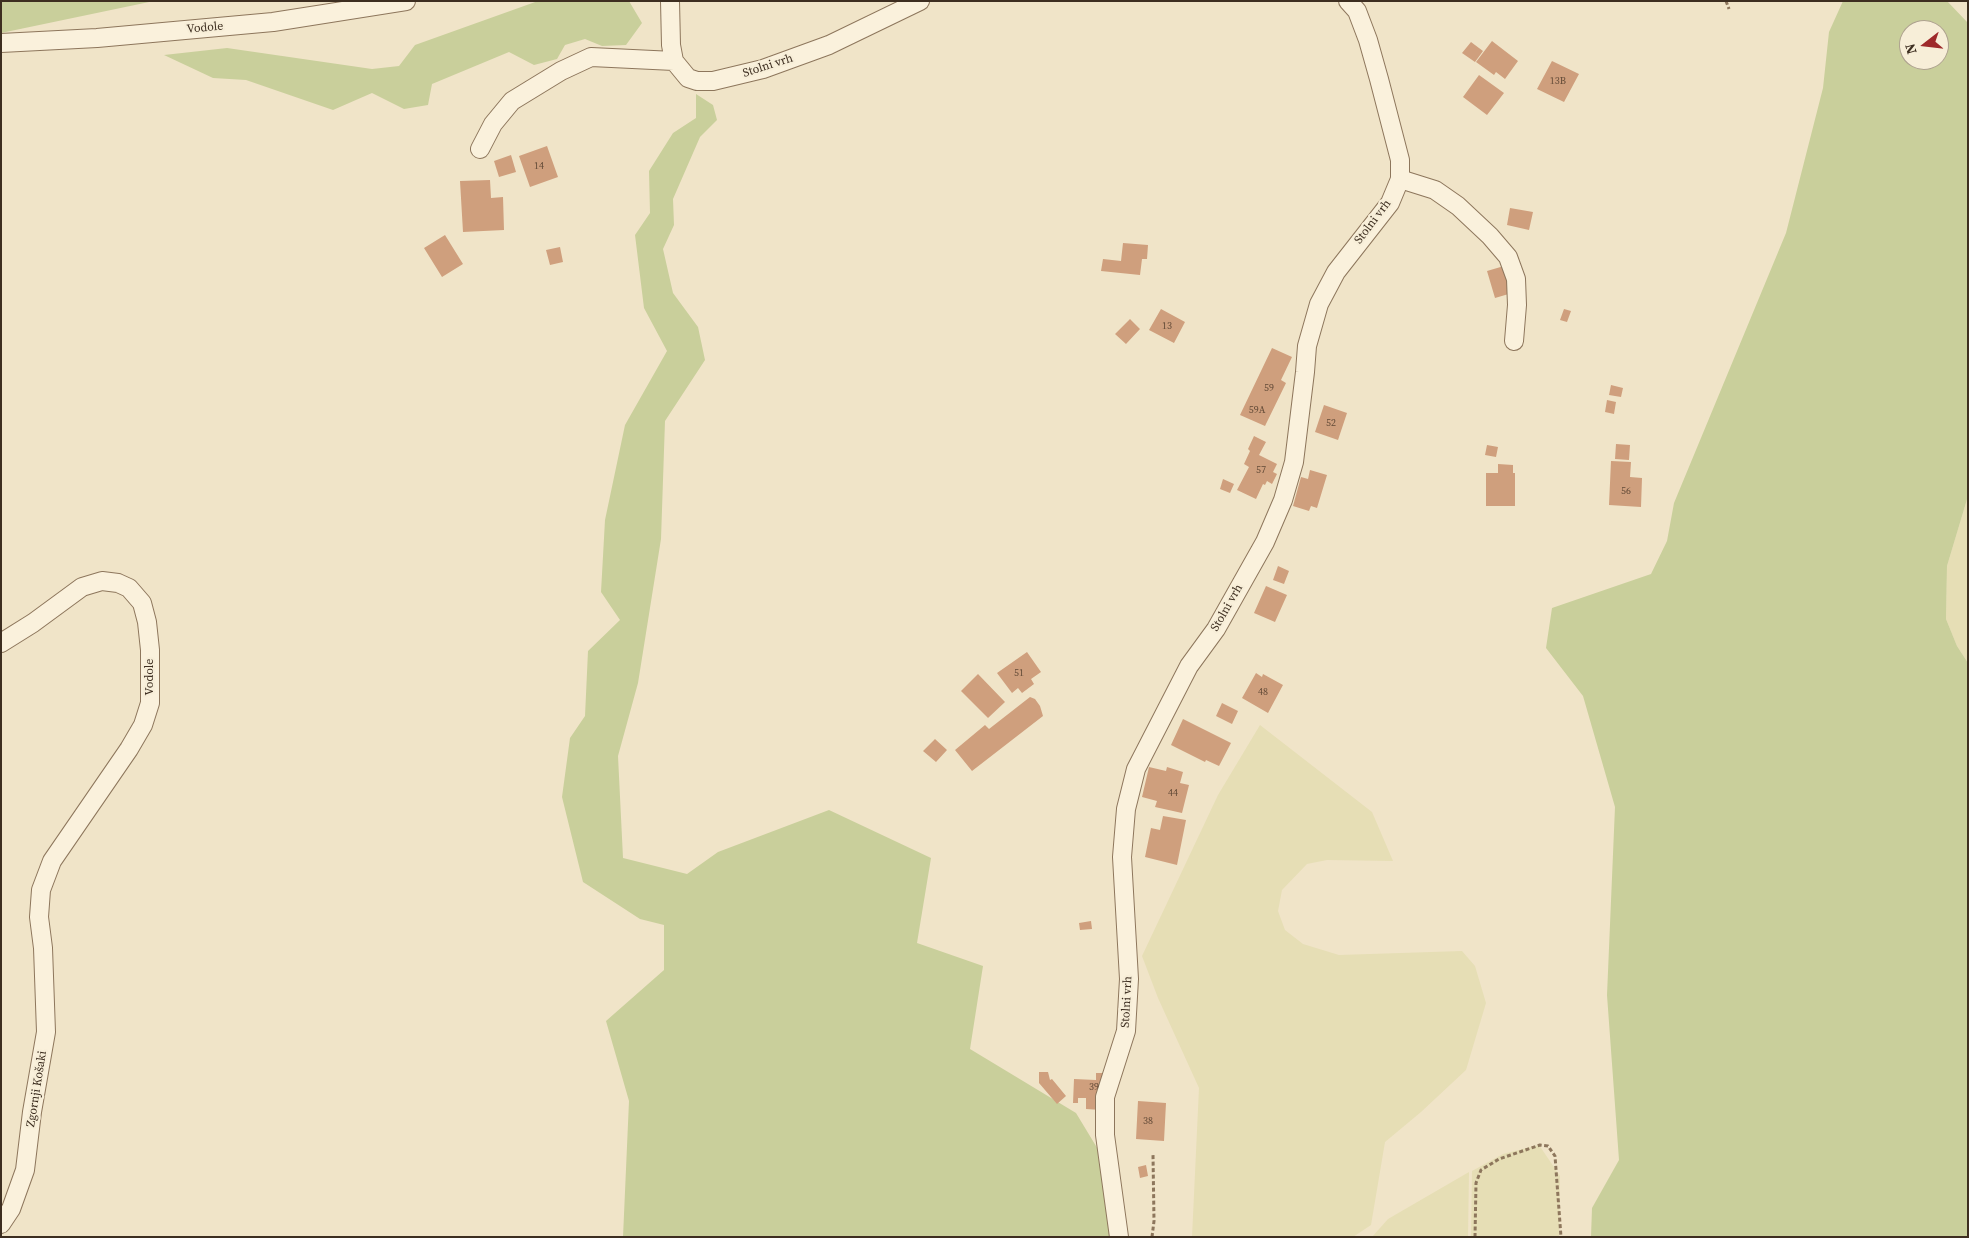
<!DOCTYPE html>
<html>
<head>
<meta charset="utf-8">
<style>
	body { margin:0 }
	#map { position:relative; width:1969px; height:1238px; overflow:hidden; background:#f0e4c8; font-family:"Source Serif 4",serif }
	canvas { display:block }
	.frame { position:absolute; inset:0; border:2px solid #3d2e20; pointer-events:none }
	.north { position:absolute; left:1899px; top:20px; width:50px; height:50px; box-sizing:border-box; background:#f7eed8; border:1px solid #ada18e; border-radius:50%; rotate:254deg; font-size:14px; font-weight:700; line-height:20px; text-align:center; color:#3d2e20 }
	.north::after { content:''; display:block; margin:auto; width:18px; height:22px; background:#9e2a2b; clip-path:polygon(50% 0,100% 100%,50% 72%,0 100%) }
</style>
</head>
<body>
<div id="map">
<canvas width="1969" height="1238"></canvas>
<div class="frame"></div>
<div class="north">N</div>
</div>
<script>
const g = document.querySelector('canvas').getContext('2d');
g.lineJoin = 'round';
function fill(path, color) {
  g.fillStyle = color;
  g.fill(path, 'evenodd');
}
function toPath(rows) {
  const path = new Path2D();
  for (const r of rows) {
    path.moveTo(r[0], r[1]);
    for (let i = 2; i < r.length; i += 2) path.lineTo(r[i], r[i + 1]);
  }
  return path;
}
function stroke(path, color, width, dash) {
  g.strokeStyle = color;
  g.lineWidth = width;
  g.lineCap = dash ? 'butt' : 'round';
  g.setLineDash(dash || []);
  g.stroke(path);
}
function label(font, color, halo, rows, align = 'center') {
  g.font = font + ' "Source Serif 4",serif';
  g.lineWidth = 4.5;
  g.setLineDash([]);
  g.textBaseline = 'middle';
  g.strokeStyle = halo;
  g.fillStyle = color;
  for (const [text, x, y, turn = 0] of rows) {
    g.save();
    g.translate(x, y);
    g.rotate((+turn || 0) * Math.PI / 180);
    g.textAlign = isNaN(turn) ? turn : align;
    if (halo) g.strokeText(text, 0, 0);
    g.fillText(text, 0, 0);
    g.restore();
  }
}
fill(toPath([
	[1968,496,1968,663,1957,646,1946,619,1947,566],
	[1260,725,1372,812,1393,861,1327,860,1307,864,1282,890,1278,911,1285,930,1303,944,1339,955,1462,951,1475,966,1486,1003,1466,1070,1421,1112,1385,1142,1371,1225,1353,1237,1192,1237,1199,1088,1158,998,1142,956,1218,795],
	[1539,1145,1560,1176,1559,1237,1471,1237,1472,1171,1503,1154],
	[1469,1172,1468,1237,1372,1237,1388,1219]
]), '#e6deb5');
fill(toPath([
	[1,1,154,1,1,33],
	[538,1,629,1,642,23,626,45,602,46,585,39,565,45,557,59,534,65,509,52,432,84,428,105,404,109,372,93,333,110,246,80,213,78,164,55,227,48,372,69,399,66,415,45],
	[1843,1,1947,1,1968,23,1968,496,1947,566,1946,619,1957,646,1968,663,1968,1237,1591,1237,1592,1208,1619,1160,1607,995,1615,807,1583,696,1546,648,1552,608,1651,574,1667,541,1674,503,1786,233,1823,88,1829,32],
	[1909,30,1939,30,1939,60,1909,60],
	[696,94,713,105,717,120,700,137,673,199,674,225,663,249,673,293,698,327,705,360,665,421,661,539,638,683,618,756,623,858,687,874,718,852,829,810,931,858,917,943,983,966,970,1049,1076,1113,1099,1151,1111,1237,623,1237,629,1101,606,1021,664,970,664,925,640,919,583,882,562,797,570,738,585,716,588,651,620,620,601,592,605,520,625,425,667,351,644,308,635,235,650,213,649,171,673,133,696,118]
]), '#c9cf9b');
fill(toPath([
	[1492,41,1518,61,1505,79,1496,72,1494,75,1476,62],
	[1471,42,1483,51,1475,62,1462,53],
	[1552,61,1579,74,1564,102,1537,89],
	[1479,75,1504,93,1487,115,1463,97],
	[547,146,558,177,530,187,519,156],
	[511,155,516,172,499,177,494,161],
	[490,180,491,198,503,197,504,230,463,232,460,181],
	[1510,208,1533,212,1529,230,1507,225],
	[445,235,463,264,442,277,424,248],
	[1123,243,1148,245,1147,259,1142,259,1140,275,1101,271,1103,259,1121,261],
	[560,247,563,262,550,265,546,250],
	[1504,266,1512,293,1495,298,1487,271],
	[1161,309,1185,322,1174,343,1149,330],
	[1564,309,1571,311,1567,322,1560,320],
	[1130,319,1140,329,1126,344,1115,334],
	[1272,348,1292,357,1281,380,1286,383,1265,426,1240,415],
	[1611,385,1623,388,1621,397,1609,395],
	[1607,400,1616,402,1614,414,1605,412],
	[1324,405,1347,413,1338,440,1315,432],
	[1254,436,1266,442,1259,455,1277,464,1273,472,1277,474,1272,484,1267,481,1265,485,1263,484,1256,499,1237,490,1249,467,1244,464,1250,451,1248,449],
	[1616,444,1630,445,1629,460,1615,459],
	[1487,445,1498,447,1496,457,1485,455],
	[1611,461,1631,462,1630,477,1642,478,1641,507,1609,505],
	[1498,464,1513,465,1513,473,1515,473,1515,506,1486,506,1486,473,1498,473],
	[1310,470,1327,475,1317,508,1311,506,1309,511,1293,506,1301,477,1308,479],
	[1223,479,1234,484,1230,493,1220,489],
	[1278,566,1289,571,1284,584,1273,580],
	[1266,586,1287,595,1275,622,1254,613],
	[1027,652,1041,672,1031,679,1034,684,1022,693,1018,688,1012,693,997,673],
	[1256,673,1262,677,1263,674,1283,685,1268,713,1242,698],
	[978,674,1005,702,988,718,961,691],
	[1030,697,1035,699,1040,706,1043,716,972,771,955,750,985,725,989,729],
	[1222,703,1238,711,1232,724,1216,716],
	[1183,719,1231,743,1219,766,1206,760,1205,762,1171,745],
	[935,739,947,750,936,762,923,751],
	[1149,767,1166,771,1167,767,1183,772,1180,783,1189,785,1182,813,1155,807,1157,801,1142,797],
	[1163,816,1186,820,1177,865,1145,857,1151,828,1160,830],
	[1091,921,1092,929,1080,930,1079,923],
	[1039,1072,1048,1072,1050,1080,1052,1079,1066,1096,1057,1104,1039,1083],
	[1096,1073,1105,1073,1101,1110,1086,1109,1086,1098,1078,1098,1078,1103,1073,1103,1074,1079,1096,1080],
	[1138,1101,1166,1103,1164,1141,1136,1139],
	[1146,1165,1148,1176,1140,1178,1138,1167]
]), '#cf9f7d');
const minor = toPath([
	[670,1,671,45,674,61,688,78,697,81,713,81,763,69,829,45,920,1],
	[1,43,97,38,273,22,406,1],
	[480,149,493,124,512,101,561,71,591,57,674,61],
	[1400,179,1435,190,1458,206,1490,236,1508,257,1516,279,1517,305,1514,341],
	[1,643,33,623,82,587,102,581,118,583,129,588,142,603,147,622,150,650,150,703,143,725,129,749,52,861,41,890,39,917,43,948,46,1032,32,1112,25,1170,11,1209,1,1224],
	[1119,1237,1105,1135,1105,1097,1126,1031,1129,979,1122,857,1126,809,1136,769,1189,666,1216,629,1265,542,1283,500,1294,462,1305,372,1307,346,1319,304,1336,272,1390,203,1400,179,1400,160,1379,79,1368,40,1357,11,1348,1]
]);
stroke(minor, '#8d765c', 20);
stroke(toPath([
	[1726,1,1729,9],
	[1152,1237,1154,1221,1153,1155],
	[1475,1237,1476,1183,1481,1170,1499,1159,1540,1145,1548,1146,1555,1156,1561,1237]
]), '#8d765c', 3, [4, 2.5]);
stroke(minor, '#faf1dc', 18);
label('10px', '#624a37', null, [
	["13B",1558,81],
	["14",539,166],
	["13",1167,326],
	["59",1269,388],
	["59A",1257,410],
	["52",1331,423],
	["57",1261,470],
	["56",1626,491],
	["51",1019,673],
	["48",1263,692],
	["44",1173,793],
	["39",1094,1087],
	["38",1148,1121]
]);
label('12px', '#3d2e20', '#f7eed8', [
	["Vodole",205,28,-5],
	["Stolni vrh",768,66,-18],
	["Stolni vrh",1373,222,-53],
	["Stolni vrh",1227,608,-60],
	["Vodole",150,677,-90],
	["Stolni vrh",1127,1002,-87],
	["Zgornji Košaki",37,1089,-81]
]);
</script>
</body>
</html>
